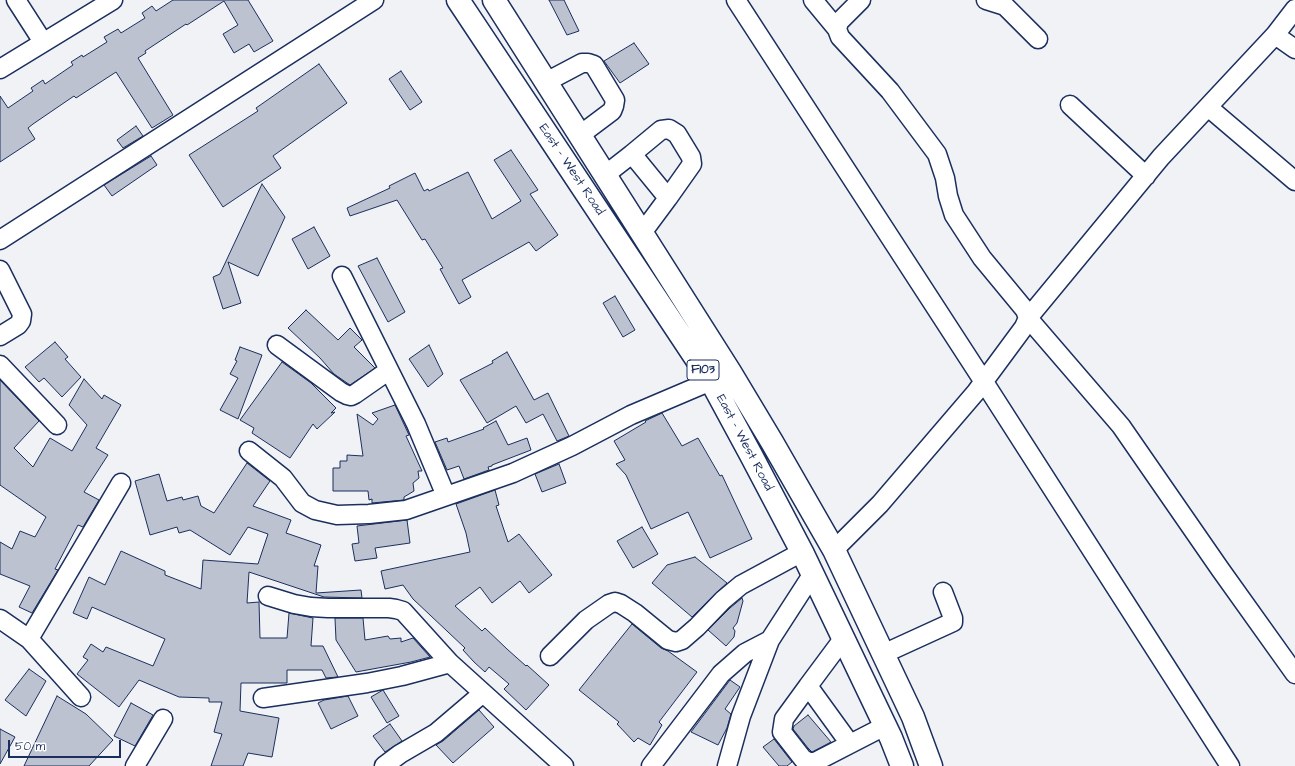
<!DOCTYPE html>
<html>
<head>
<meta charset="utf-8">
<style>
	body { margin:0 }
	#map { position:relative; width:1295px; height:766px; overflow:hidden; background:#f1f2f5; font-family:"Architects Daughter",sans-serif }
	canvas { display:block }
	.scale { position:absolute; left:8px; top:740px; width:113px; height:18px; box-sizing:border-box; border:2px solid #1b2f5e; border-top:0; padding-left:5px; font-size:12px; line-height:14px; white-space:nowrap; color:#1b2f5e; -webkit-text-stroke:3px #fff; paint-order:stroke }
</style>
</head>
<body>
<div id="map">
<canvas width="1295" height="766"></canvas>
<div class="scale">50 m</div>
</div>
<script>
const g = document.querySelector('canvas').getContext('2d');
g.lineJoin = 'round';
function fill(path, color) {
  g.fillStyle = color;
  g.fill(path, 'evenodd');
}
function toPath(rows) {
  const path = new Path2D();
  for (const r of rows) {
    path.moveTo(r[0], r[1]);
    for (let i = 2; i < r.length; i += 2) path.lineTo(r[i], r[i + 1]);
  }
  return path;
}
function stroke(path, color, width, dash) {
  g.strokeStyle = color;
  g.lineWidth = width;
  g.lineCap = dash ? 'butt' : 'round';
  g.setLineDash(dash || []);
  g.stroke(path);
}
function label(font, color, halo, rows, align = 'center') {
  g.font = font + ' "Architects Daughter",sans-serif';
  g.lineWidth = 3.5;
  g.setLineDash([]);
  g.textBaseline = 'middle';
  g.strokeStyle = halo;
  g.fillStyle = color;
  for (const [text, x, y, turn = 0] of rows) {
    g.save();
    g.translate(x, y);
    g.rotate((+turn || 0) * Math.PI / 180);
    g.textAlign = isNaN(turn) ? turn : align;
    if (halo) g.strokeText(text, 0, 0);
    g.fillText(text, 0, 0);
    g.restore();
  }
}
const building = toPath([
	[173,0,248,0,273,41,254,52,249,44,234,53,223,34,238,25,224,1,187,25,186,24,145,51,146,53,138,58,173,115,152,128,116,72,76,98,74,96,33,124,28,128,35,139,0,162,0,96,8,108,33,91,31,88,43,80,45,84,73,65,71,62,82,55,83,57,107,42,104,37,118,29,121,33,145,18,142,13,152,6,156,11,173,0],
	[549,0,564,0,579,31,567,35,549,0],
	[634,43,649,64,620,83,604,61,634,43],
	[319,64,347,103,273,156,281,168,223,207,189,155,258,111,256,108,319,64],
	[401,71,422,102,410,110,389,79,401,71],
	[136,126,143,136,123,148,117,140,136,126],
	[511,150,538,190,530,194,558,235,536,251,529,242,462,280,471,297,459,304,440,269,443,268,425,239,422,240,397,200,350,216,347,208,390,188,389,186,415,173,424,191,428,189,429,191,468,172,492,219,521,201,494,160,511,150],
	[151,156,157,165,112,196,104,185,151,156],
	[262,184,285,217,258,276,228,262,241,303,223,309,213,277,220,274,262,184],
	[314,227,330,256,308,269,292,239,314,227],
	[377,258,405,312,388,322,358,266,377,258],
	[615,296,635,330,623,337,603,303,615,296],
	[306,310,338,340,350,328,362,340,354,347,375,368,350,385,334,374,320,358,288,328,306,310],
	[55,342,68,357,65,359,81,377,62,397,44,378,39,382,25,367,55,342],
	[429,345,443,374,428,387,409,359,429,345],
	[240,347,262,355,238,419,220,410,238,378,230,374,237,361,235,360,240,347],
	[507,352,534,400,548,393,569,436,557,441,543,414,526,423,516,406,487,423,460,380,493,363,492,361,507,352],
	[282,362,311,383,336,408,331,413,335,412,317,429,313,424,290,458,252,433,254,428,240,420,282,362],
	[84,379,102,399,104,395,121,405,96,448,108,455,84,492,99,500,83,527,78,525,55,569,58,570,32,613,19,607,30,586,0,574,0,542,12,549,20,531,35,537,46,517,0,485,0,380,39,421,14,448,33,467,50,438,72,451,87,425,69,405,84,379],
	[395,405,409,435,406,436,422,471,418,471,419,478,413,483,414,491,404,497,404,500,372,503,372,499,369,500,368,491,333,491,333,468,340,468,340,461,347,461,347,455,363,456,357,414,373,425,378,419,372,413,395,405],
	[662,413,682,446,698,438,720,476,722,475,752,539,710,558,688,512,651,529,626,475,616,464,625,460,614,441,646,422,645,421,662,413],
	[496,421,508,445,527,438,531,450,492,465,492,466,488,467,489,470,464,479,459,466,447,470,435,442,447,438,448,442,484,429,483,428,496,421],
	[247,463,270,481,253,506,291,520,286,533,321,545,314,566,318,566,316,593,361,590,362,598,324,597,249,572,247,603,259,602,260,638,287,638,289,613,313,618,311,646,323,646,338,677,326,678,322,670,287,670,287,683,241,683,240,711,279,718,272,757,248,753,243,766,211,766,222,734,214,732,222,702,209,702,209,698,179,697,139,680,119,707,77,674,88,660,83,657,91,644,103,652,106,647,153,666,165,639,92,607,87,619,73,613,89,577,105,585,121,551,165,571,165,575,201,589,203,560,258,564,268,534,248,527,230,555,190,530,179,533,177,527,150,535,135,481,159,474,167,501,182,497,183,500,198,496,201,506,214,513,247,463],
	[559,464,566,483,542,492,535,474,559,464],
	[495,490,499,505,496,506,508,542,519,534,552,575,529,593,520,581,492,603,480,587,455,606,482,631,485,628,507,649,526,666,527,665,549,685,526,710,504,689,509,684,489,667,485,672,474,662,463,650,465,648,413,599,403,585,385,589,381,571,470,552,466,533,456,504,495,490],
	[407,520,410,543,375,548,377,558,355,561,352,544,359,543,357,526,407,520],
	[642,527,658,554,633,568,617,541,642,527],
	[695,557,727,583,716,593,692,617,652,583,667,565,695,557],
	[742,598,743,601,737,623,733,628,735,631,734,637,726,646,708,630,730,608,742,598],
	[335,618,363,618,365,640,388,636,390,639,401,638,401,642,413,638,430,657,411,662,356,672,336,640,335,618],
	[632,624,661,648,668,651,697,672,659,722,662,725,650,745,638,738,634,742,617,724,619,722,579,690,632,624],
	[29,669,46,681,26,716,5,700,29,669],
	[730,680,740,687,725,709,731,714,727,728,718,745,691,732,730,680],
	[383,690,399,716,387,723,371,697,383,690],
	[57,696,86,714,113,740,89,766,24,766,57,696],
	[348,696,358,716,331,729,318,703,324,700,348,696],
	[131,703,153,715,135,746,114,736,131,703],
	[479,710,494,727,453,763,436,745,443,741,479,710],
	[808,715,831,742,812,752,808,748,793,729,794,726,808,715],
	[390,724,402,741,385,752,373,736,390,724],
	[0,729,15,737,0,764,0,729],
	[774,739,792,762,787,766,779,766,763,747,774,739]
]);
fill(building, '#bcc2d0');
stroke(building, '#1b2f5e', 1);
const minor = toPath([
	[16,0,43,42],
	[736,0,984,382,1230,766],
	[813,0,837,29,840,37,890,91,937,154,945,178,948,196,954,215,982,258,1025,310,1028,318,1121,426,1220,569,1295,674],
	[986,0,1005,6,1038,39],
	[837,29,839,22,861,0],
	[1275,35,1295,49],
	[0,69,113,0],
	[546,82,582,63,588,63,594,65,615,100,614,106,612,111,580,135],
	[1070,105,1146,176],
	[1208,107,1295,181],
	[632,154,661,130,669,129,677,134,691,157,692,164,668,198],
	[605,175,632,154,668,198,642,233],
	[0,240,374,0],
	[0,270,22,314,21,321,18,325,0,336],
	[342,276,416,424,446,496],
	[277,345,341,392,347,395,351,396,355,394,388,371],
	[0,365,57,425],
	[249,451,283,478,302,503,315,510,337,515,369,514,406,510,513,473,572,446,631,415,711,381],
	[834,550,880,504,976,392,1024,327,1028,318,1161,157,1275,35,1295,9],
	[268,596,294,604,311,607,328,608,389,608,396,609,403,611,450,663,564,766],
	[0,619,29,639,81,697],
	[29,639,121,483],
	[843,639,808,686,850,744,885,726],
	[883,654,953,622,953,618,943,592],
	[550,656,586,620,609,604,615,602,621,604,635,613,668,640,676,642,682,640,697,627,723,600,741,585,802,552],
	[808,686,784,719,782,732,803,759,809,762,815,762,850,744],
	[263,698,367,683,402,676,450,663],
	[135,766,163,719],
	[384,766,400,754,436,733,483,693],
	[651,766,721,674,745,653,770,640],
	[727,766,741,716,770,640,812,575]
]);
const major = toPath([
	[458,0,711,381,751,455,802,552,891,738,902,766],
	[494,0,730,372,772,442,834,550,913,717,931,766]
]);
stroke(minor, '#1b2f5e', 21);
stroke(major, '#1b2f5e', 25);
stroke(minor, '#fff', 18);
stroke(major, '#fff', 22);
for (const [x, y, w] of [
	[703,370,32]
]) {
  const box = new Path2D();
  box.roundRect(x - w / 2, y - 10, w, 20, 3);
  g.fillStyle = '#fff';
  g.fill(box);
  stroke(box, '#1b2f5e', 1);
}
label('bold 12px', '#1b2f5e', null, [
	["F103",703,370]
]);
label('13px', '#1b2f5e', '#fff', [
	["East - West Road",571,170,56],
	["East - West Road",744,443,62]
]);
</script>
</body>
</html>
